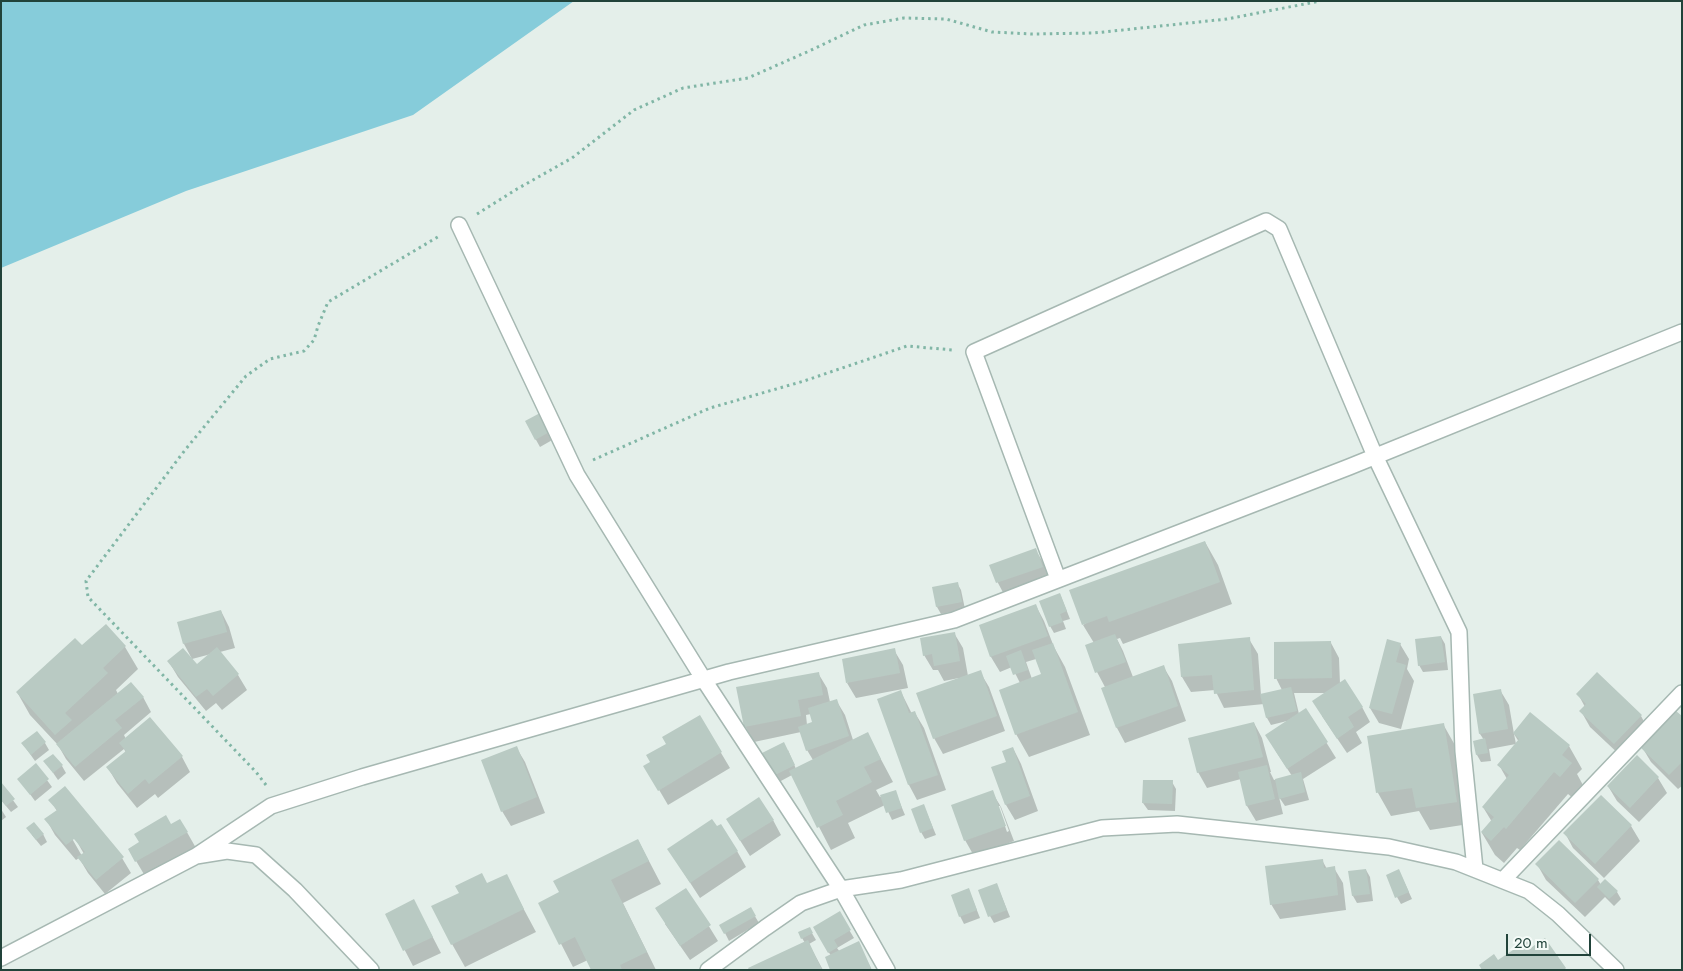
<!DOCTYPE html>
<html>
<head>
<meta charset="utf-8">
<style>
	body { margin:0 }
	#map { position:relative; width:1683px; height:971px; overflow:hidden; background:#e4efea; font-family:Jost,sans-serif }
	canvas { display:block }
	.frame { position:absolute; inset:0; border:2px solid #21433a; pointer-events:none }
	.scale { position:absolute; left:1506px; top:934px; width:85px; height:22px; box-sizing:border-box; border:2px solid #21433a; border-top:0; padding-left:6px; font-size:15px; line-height:18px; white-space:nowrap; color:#21433a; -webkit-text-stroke:4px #f5fbf8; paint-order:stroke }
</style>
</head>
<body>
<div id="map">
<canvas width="1683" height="971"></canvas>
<div class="frame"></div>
<div class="scale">20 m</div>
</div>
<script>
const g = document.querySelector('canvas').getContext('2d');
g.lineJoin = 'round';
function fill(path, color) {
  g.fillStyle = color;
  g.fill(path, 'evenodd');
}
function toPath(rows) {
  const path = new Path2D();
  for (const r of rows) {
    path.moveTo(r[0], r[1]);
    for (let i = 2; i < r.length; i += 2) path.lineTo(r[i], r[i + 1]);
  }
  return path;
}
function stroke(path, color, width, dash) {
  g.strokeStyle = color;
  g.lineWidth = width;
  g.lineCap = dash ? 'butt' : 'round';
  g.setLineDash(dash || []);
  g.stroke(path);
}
fill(toPath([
	[1,1,574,1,413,115,186,191,1,268]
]), '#86ccda');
fill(toPath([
	[540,414,554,439,540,447,526,422],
	[1205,542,1218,565,1232,604,1123,644,1120,638,1117,639,1123,651,1133,677,1163,666,1172,681,1186,721,1125,743,1117,728,1105,687,1097,672,1094,643,1083,625],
	[1035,549,1044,564,1050,582,1006,598,998,583,991,566],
	[957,583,961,590,965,609,941,614,937,607,934,588],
	[1060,594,1070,619,1063,621,1066,629,1054,633,1050,626],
	[1036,606,1044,621,1054,647,1065,667,1090,735,1029,757,1016,734,1020,683,1012,667,1000,672,991,657,980,626],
	[1036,659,1042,675,1032,679,1026,662],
	[221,611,229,627,235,648,220,652,238,675,247,690,222,710,216,703,206,711,178,677,169,662,197,666,211,654,192,659,184,644,178,623],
	[106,625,125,647,138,669,116,690,118,694,143,697,151,712,124,735,126,739,182,757,190,772,158,798,155,794,137,808,117,783,108,768,126,753,124,749,84,781,66,759,58,745,30,715,17,692,82,647],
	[954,633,963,648,968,676,980,672,989,687,1005,731,943,754,934,738,959,678,944,681,938,670,933,670,924,655],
	[1441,637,1445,644,1448,670,1423,672,1419,665],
	[1249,639,1258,654,1261,695,1282,690,1276,678,1331,643,1339,658,1340,684,1362,707,1370,722,1356,732,1362,743,1347,753,1322,716,1326,693,1294,693,1299,714,1306,710,1336,758,1303,779,1309,800,1285,806,1279,797,1283,814,1256,821,1247,806,1241,779,1207,788,1198,772,1254,723,1262,738,1271,772,1270,772,1274,780,1292,776,1275,750,1287,721,1271,725,1267,718,1264,704,1224,708,1215,690,1191,692,1182,677,1180,645],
	[1400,644,1409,659,1407,669,1414,681,1401,729,1379,723,1370,708],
	[894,650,903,665,908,688,856,698,847,683],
	[818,673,827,688,830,702,836,700,845,715,853,740,867,733,893,782,876,790,880,797,895,791,905,815,892,820,885,805,848,823,855,838,831,850,792,775,779,782,774,775,788,750,796,769,813,760,807,750,801,732,754,742,745,726],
	[811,714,813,722,807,725,806,715],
	[1500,690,1509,705,1514,734,1569,746,1582,769,1577,774,1584,787,1574,799,1568,794,1520,850,1517,848,1504,863,1495,855,1482,833,1492,822,1483,807,1507,779,1499,765,1519,742,1514,734,1516,744,1489,749,1491,761,1481,762,1477,755,1475,742,1484,740,1480,734,1474,695],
	[901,692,912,714,915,713,924,728,946,790,917,800,909,785,878,700],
	[1578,694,1641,716,1649,731,1623,758,1590,727,1581,711,1585,707],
	[699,716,730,768,668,805,645,766,652,763,667,744],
	[1682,718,1682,786,1678,789,1651,762,1642,747],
	[1443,724,1456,747,1469,824,1430,830,1419,811,1391,816,1378,793,1369,737],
	[45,743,49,750,35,761,23,744],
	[516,747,525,762,545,813,511,826,502,811],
	[1013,748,1021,764,1038,811,1015,820,1006,805],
	[1637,757,1658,778,1667,793,1639,822,1617,801,1608,786],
	[45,761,62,766,66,773,58,780],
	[36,765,52,787,35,801,19,779],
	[1172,782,1176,789,1175,811,1148,810,1143,803],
	[1,784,18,807,11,812,1,800],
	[992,792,1001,807,1014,841,974,856,965,840],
	[998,806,1000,806,1009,831,1007,832],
	[1601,796,1631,826,1640,841,1604,878,1573,848,1565,833],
	[50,800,122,858,131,873,105,894,88,873,79,858,76,860,55,835,46,819,57,811],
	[72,833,84,854,82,856,70,835],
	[924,806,936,835,925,839,921,832],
	[1,809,6,817,1,821],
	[180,820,196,848,145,876,129,849],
	[773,820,781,835,750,856,736,834],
	[43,834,47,842,41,846,32,835],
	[638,840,661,884,623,903,656,970,593,970,588,960,573,967,540,903,560,893],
	[737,851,746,867,700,898,678,864],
	[1322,860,1327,869,1334,868,1343,883,1346,910,1280,919,1271,904],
	[1537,864,1598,880,1601,885,1617,892,1621,899,1614,906,1605,897,1585,917,1546,880],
	[1366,870,1370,877,1373,901,1357,903,1353,896,1350,872],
	[506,876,536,932,465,967,452,944,487,885],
	[1402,877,1412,899,1401,904,1397,897],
	[997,885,1010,917,994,923,990,916],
	[686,889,718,941,690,960,665,924],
	[969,890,980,918,964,924,960,916],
	[414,901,441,953,413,966,386,914],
	[750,908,759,923,729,941,721,925],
	[839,913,854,938,837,948,840,952,858,943,872,970,832,970,831,956,815,928],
	[809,928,816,940,809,944,823,970,750,970,805,943,799,933]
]), '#0003');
fill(toPath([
	[540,413,551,431,535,440,525,421],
	[1205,541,1220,582,1109,622,1107,616,1082,625,1069,590],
	[1036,548,1043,567,996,583,989,565],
	[958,582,962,602,936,607,932,587],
	[1060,593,1067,611,1060,614,1063,622,1049,627,1039,601],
	[1036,604,1048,636,990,657,979,625],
	[221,610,227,632,183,644,177,622],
	[106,624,126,646,103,668,108,673,65,713,72,720,55,735,16,692,75,638,82,645],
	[955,632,960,661,934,666,932,654,923,656,920,638],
	[1115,634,1126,662,1095,673,1085,645],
	[1441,636,1445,662,1418,666,1415,639],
	[1250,637,1254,690,1214,694,1212,675,1181,677,1178,644],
	[1387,639,1401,643,1396,662,1406,665,1392,714,1369,708],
	[1331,641,1332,678,1274,679,1274,642],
	[1053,643,1078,712,1015,735,999,690,1041,674,1032,650],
	[217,647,239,674,213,696,207,689,196,697,167,661,183,648,197,664],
	[895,648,900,673,846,683,842,659],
	[1021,650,1028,670,1013,675,1006,656],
	[1164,665,1178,706,1116,728,1101,688],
	[981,670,997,716,933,739,916,693],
	[819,672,823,695,798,700,801,716,744,727,736,687],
	[1597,672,1642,715,1614,744,1579,711,1586,704,1576,694],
	[1345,679,1363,707,1348,717,1354,727,1337,739,1312,701],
	[131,682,144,697,115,720,122,728,75,767,56,744],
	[1291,687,1297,711,1266,718,1260,694],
	[1501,689,1508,729,1479,734,1473,694],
	[901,690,909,713,915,711,938,775,908,785,877,699],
	[837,699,849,736,806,751,798,727,812,722,808,708],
	[1306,708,1328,742,1287,769,1265,735],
	[1676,711,1682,716,1682,762,1669,775,1640,747],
	[1530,712,1570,745,1562,755,1572,763,1560,777,1554,772,1506,829,1504,827,1491,841,1481,832,1494,817,1482,807,1509,775,1497,765,1519,739,1513,733],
	[700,715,722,752,658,791,643,766,650,762,646,755,666,744,662,737],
	[150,717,183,756,149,784,145,779,128,794,106,767,126,751,119,743],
	[1254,722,1263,757,1197,773,1188,738],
	[1444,723,1457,802,1416,808,1412,788,1376,793,1367,736],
	[37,731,46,742,31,755,21,743],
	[868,732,881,759,864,767,872,782,836,801,843,815,817,828,789,771],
	[1485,738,1488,753,1476,755,1473,741],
	[784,742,795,765,773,776,762,753],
	[517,746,537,797,501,812,481,760],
	[1013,747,1030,796,1005,805,991,767,1006,762,1002,751],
	[53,754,63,765,53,773,43,761],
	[1637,755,1659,777,1630,808,1607,786],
	[36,763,49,779,30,795,17,779],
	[1267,765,1275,799,1246,806,1238,772],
	[1301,772,1305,792,1279,799,1275,779],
	[1143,780,1173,780,1172,804,1142,803],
	[1,782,15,799,6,806,1,800],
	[65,786,124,857,96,880,77,857,85,852,74,839,66,845,44,819,57,810,48,800],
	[896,790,902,808,886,813,880,795],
	[993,790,1006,826,964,841,951,805],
	[1601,795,1632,825,1595,864,1563,833],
	[759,797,774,820,740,841,726,819],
	[924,804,933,828,920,833,911,809],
	[166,815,171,824,180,819,188,832,135,862,128,849,139,842,134,834],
	[712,819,717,826,721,824,738,851,690,883,667,849],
	[34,822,44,834,36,840,26,828],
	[638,839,649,861,611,880,647,952,620,965,622,970,591,970,575,937,559,945,538,903,559,892,553,881],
	[1559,840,1599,879,1575,903,1535,864],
	[1323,859,1324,868,1335,866,1338,895,1270,905,1265,866],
	[1366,869,1370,894,1352,896,1348,871],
	[1399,869,1409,892,1395,898,1386,875],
	[482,873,487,883,507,874,524,909,451,945,431,906,459,893,455,886],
	[1605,879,1618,891,1609,899,1597,887],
	[997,883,1007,910,988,917,978,890],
	[686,888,711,925,680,946,655,908],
	[969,888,977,910,959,917,951,895],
	[414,899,433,937,403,951,385,914],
	[751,907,756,916,724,934,719,925],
	[840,911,851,930,834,940,838,947,828,953,813,927],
	[810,927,813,933,801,939,798,932],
	[1545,938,1566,968,1564,970,1482,970,1479,965,1494,954,1498,960,1528,940,1532,947],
	[808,940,822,970,749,970,748,968],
	[859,941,871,968,868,970,830,970,825,957]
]), '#b9cac3');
const street = toPath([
	[459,225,577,475,704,680,841,889,887,970],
	[1058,579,974,352,1266,221,1279,229,1375,456,1459,632,1463,751,1475,869],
	[196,856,271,806,362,777,729,672,954,620,1349,467,1682,332],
	[1503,880,1682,693],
	[1,958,196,856,227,851,256,855,295,890,371,970],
	[708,970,765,928,801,903,841,889,901,880,1102,828,1177,824,1389,847,1456,862,1529,891,1558,914,1616,970]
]);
stroke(street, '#a6b8b2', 18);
stroke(toPath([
	[477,214,517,189,572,158,634,110,683,88,748,78,807,52,864,25,904,18,946,19,992,32,1032,34,1094,33,1227,19,1320,1],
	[593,460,710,408,804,381,907,346,953,350],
	[266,785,256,772,88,597,86,581,185,450,246,376,270,359,304,351,314,340,318,326,328,302,441,235]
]), '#81b6a6', 3, [2.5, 4]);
stroke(street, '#fff', 15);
</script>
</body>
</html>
